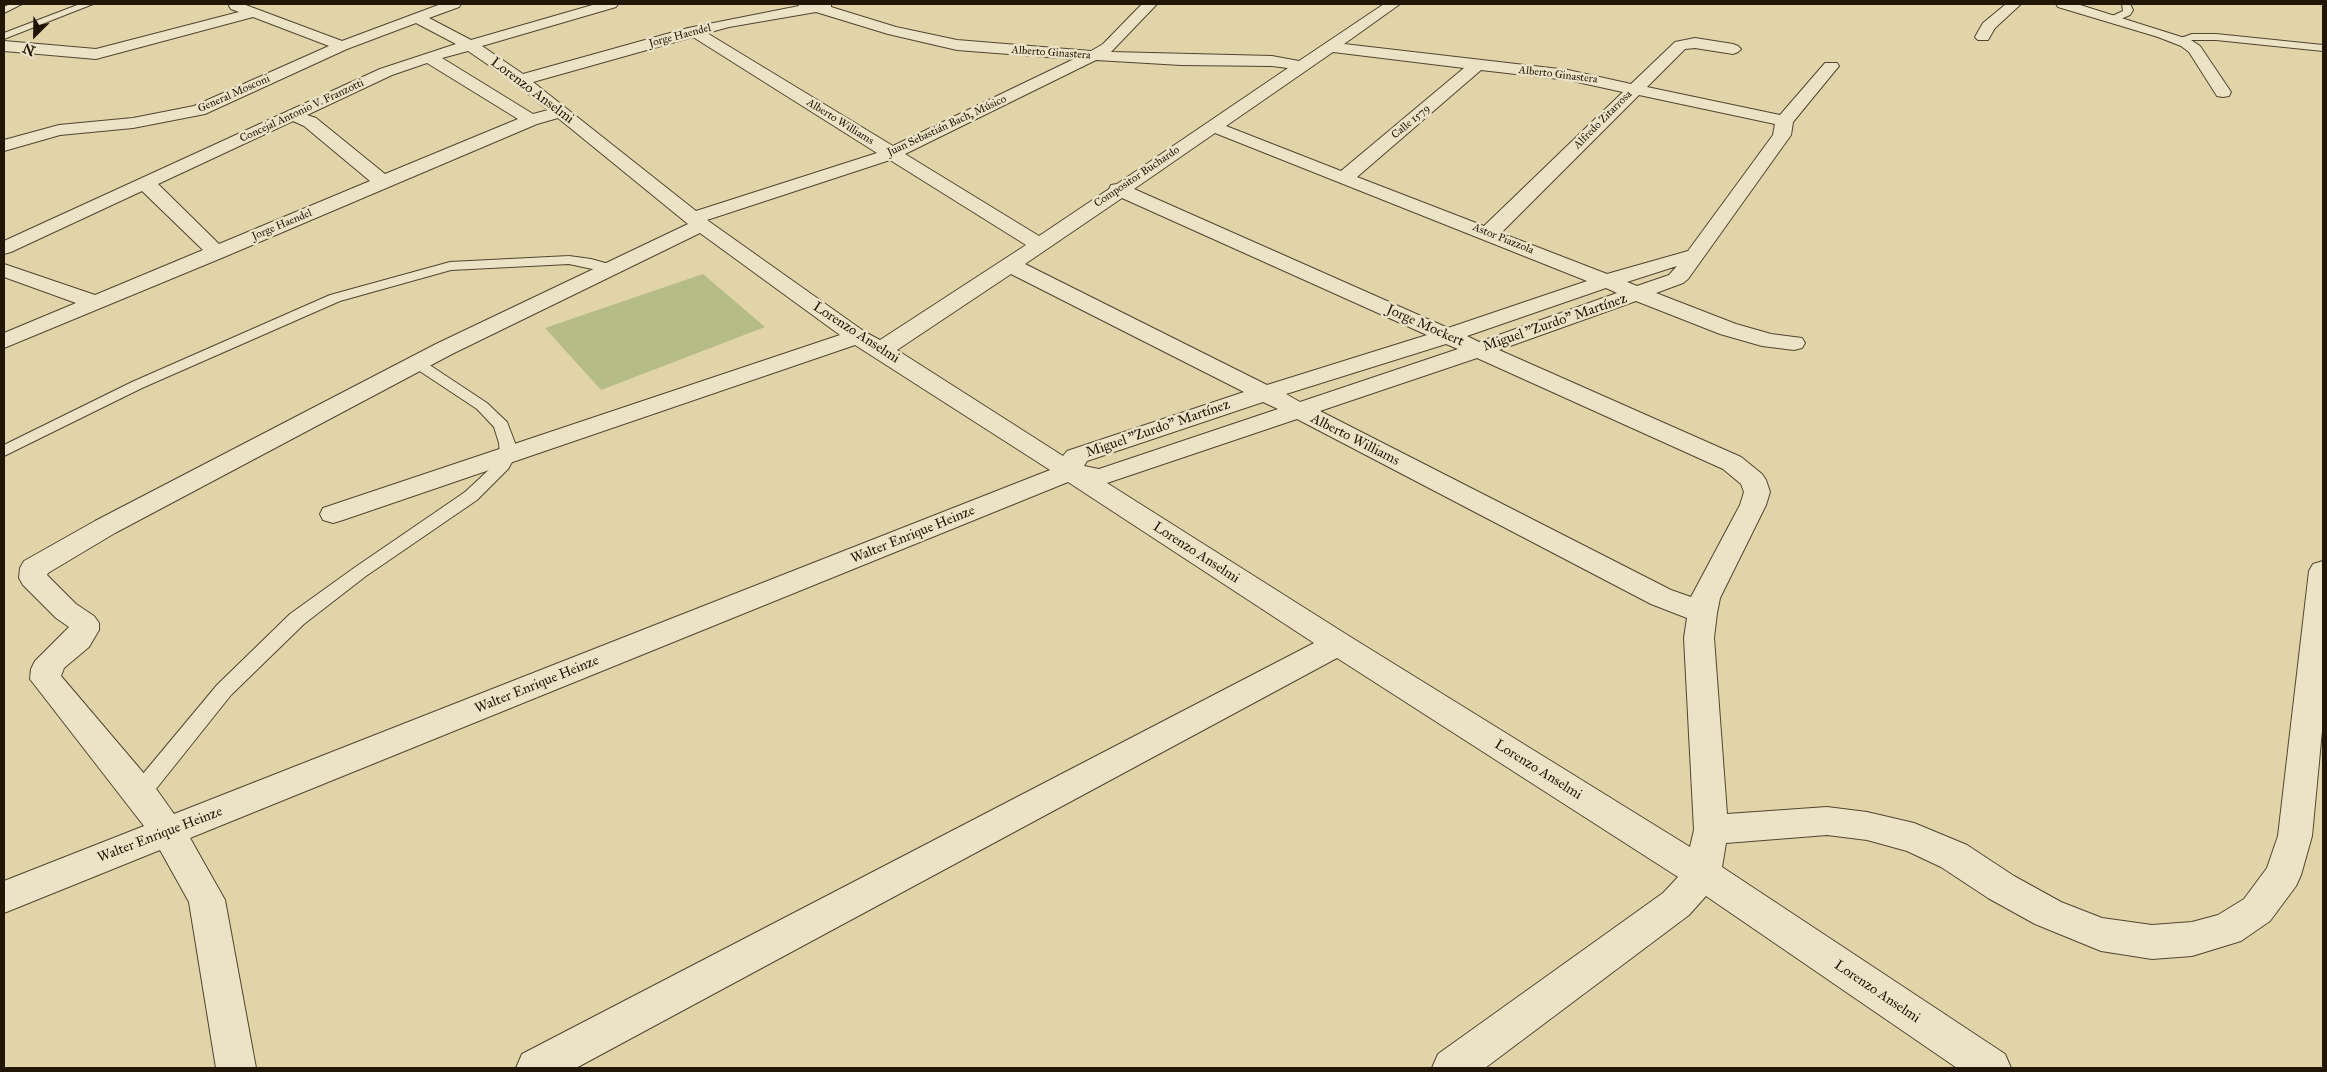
<!DOCTYPE html>
<html>
<head>
<meta charset="utf-8">
<style>
	body { margin:0 }
	#map { position:relative; width:2327px; height:1072px; overflow:hidden; background:#e1d4a9; font-family:"IM FELL Great Primer",serif }
	canvas { display:block }
	.frame { position:absolute; inset:0; border:5px solid #211506; pointer-events:none }
	.north { position:absolute; left:10px; top:10px; width:50px; height:50px; -webkit-text-stroke:4px #ece3c7; paint-order:stroke; rotate:203deg; font-size:14px; font-weight:700; line-height:20px; text-align:center; color:#211506 }
	.north::after { content:''; display:block; margin:auto; width:18px; height:22px; background:#211506; clip-path:polygon(50% 0,100% 100%,50% 72%,0 100%) }
</style>
</head>
<body>
<div id="map">
<canvas width="2327" height="1072"></canvas>
<div class="frame"></div>
<div class="north">N</div>
</div>
<script>
const g = document.querySelector('canvas').getContext('2d');
g.lineJoin = 'round';
function fill(path, color) {
  g.fillStyle = color;
  g.fill(path, 'evenodd');
}
function toPath(rows) {
  const path = new Path2D();
  for (const r of rows) {
    path.moveTo(r[0], r[1]);
    for (let i = 2; i < r.length; i += 2) path.lineTo(r[i], r[i + 1]);
  }
  return path;
}
function stroke(path, color, width, dash) {
  g.strokeStyle = color;
  g.lineWidth = width;
  g.lineCap = dash ? 'butt' : 'round';
  g.setLineDash(dash || []);
  g.stroke(path);
}
function label(font, color, halo, rows, align = 'center') {
  g.font = font + ' "IM FELL Great Primer",serif';
  g.lineWidth = 5;
  g.setLineDash([]);
  g.textBaseline = 'middle';
  g.strokeStyle = halo;
  g.fillStyle = color;
  for (const [text, x, y, turn = 0] of rows) {
    g.save();
    g.translate(x, y);
    g.rotate((+turn || 0) * Math.PI / 180);
    g.textAlign = isNaN(turn) ? turn : align;
    if (halo) g.strokeText(text, 0, 0);
    g.fillText(text, 0, 0);
    g.restore();
  }
}
fill(toPath([
	[703,274,765,327,601,390,545,328]
]), '#b6bc85');
const service = toPath([
	[10,4,22,4,4,13,4,7,10,4],
	[80,4,93,4,4,39,4,33,80,4],
	[2122,4,2130,4,2133,10,2130,15,2116,21,2110,21,2110,17,2123,11,2122,4],
	[2192,34,2216,34,2323,45,2323,51,2216,40,2192,40,2180,43,2175,40,2192,34],
	[569,256,591,259,616,266,618,269,611,273,569,264,451,270,340,301,142,388,4,456,4,445,132,382,330,295,450,262,569,256],
	[417,359,422,360,487,403,507,422,515,443,516,455,508,469,477,500,366,576,304,624,231,695,148,799,140,802,132,799,129,793,132,787,217,685,290,614,354,568,465,492,493,466,500,455,499,443,494,427,477,409,412,366,410,363,417,359]
]);
const minor = toPath([
	[230,4,243,4,342,41,441,4,461,4,459,7,429,18,471,40,596,4,618,4,616,7,482,46,523,74,688,28,799,6,798,4,831,4,831,7,896,27,957,40,1091,51,1103,44,1142,4,1157,4,1111,52,1272,56,1299,61,1384,4,1400,4,1344,44,1568,70,1631,84,1675,42,1695,38,1733,44,1738,46,1741,49,1738,52,1733,54,1695,48,1685,49,1647,87,1780,115,1825,63,1837,63,1839,66,1793,122,1791,135,1688,279,1683,283,1656,293,1736,324,1771,334,1802,338,1805,343,1802,348,1794,350,1762,346,1720,334,1636,301,1499,350,1741,457,1762,474,1766,480,1770,492,1766,505,1720,598,1717,613,1714,638,1727,814,1827,807,1867,812,1914,823,1967,845,2014,876,2061,902,2102,918,2152,925,2192,922,2218,915,2244,899,2267,868,2278,836,2309,571,2313,564,2323,561,2323,720,2312,836,2301,875,2296,886,2270,921,2241,941,2192,956,2152,959,2101,951,2035,924,1988,898,1941,867,1907,851,1867,840,1827,835,1726,843,1722,867,2005,1054,2011,1068,1957,1068,1706,896,1689,915,1485,1068,1432,1068,1438,1054,1663,893,1678,877,1337,658,576,1068,516,1068,522,1054,1314,643,1068,482,190,838,225,900,256,1068,216,1068,189,902,160,850,4,913,4,881,144,826,30,679,31,669,35,661,69,627,56,618,23,585,19,578,20,568,24,561,95,521,436,344,688,224,558,118,537,124,224,257,4,348,4,333,76,303,4,277,4,264,95,295,203,250,142,191,11,252,4,254,4,241,380,69,456,44,416,23,347,49,205,114,133,128,60,135,4,151,4,140,59,125,133,118,194,106,329,46,253,17,96,59,4,51,4,41,96,49,239,12,231,9,229,6,230,4],
	[816,12,888,34,957,50,1074,59,893,146,707,33,729,27,816,12],
	[693,37,877,153,696,211,533,82,693,37],
	[468,51,515,83,548,110,533,114,442,58,468,51],
	[1333,52,1464,68,1341,171,1226,126,1333,52],
	[1096,60,1181,65,1272,66,1288,68,1117,184,1111,185,1109,189,1039,236,905,154,1096,60],
	[427,63,518,119,385,174,316,118,307,115,392,75,427,63],
	[1481,70,1568,80,1623,92,1484,226,1357,177,1481,70],
	[1639,95,1775,124,1773,135,1688,251,1607,274,1501,233,1639,95],
	[293,121,304,126,370,181,219,244,158,184,293,121],
	[1215,133,1587,281,1448,328,1134,189,1215,133],
	[890,160,1026,245,880,340,865,332,707,220,890,160],
	[1122,198,1427,335,1267,385,1025,264,1122,198],
	[700,233,840,335,323,508,320,514,323,520,333,523,343,520,855,345,1050,470,174,814,152,783,61,676,64,668,89,647,99,630,99,623,94,616,76,604,47,575,48,573,115,533,452,354,700,233],
	[1677,266,1669,275,1637,286,1627,282,1677,266],
	[1011,274,1244,392,1067,451,1063,456,897,350,1011,274],
	[1606,288,1617,293,1479,342,1467,336,1606,288],
	[1446,344,1458,349,1300,402,1286,394,1446,344],
	[1477,358,1723,469,1741,484,1744,492,1740,505,1691,597,1671,590,1320,411,1477,358],
	[1263,402,1278,409,1099,469,1084,466,1087,461,1263,402],
	[1297,419,1651,604,1687,618,1684,638,1694,830,1690,847,1349,636,1107,483,1297,419],
	[2006,4,2021,4,1995,28,1988,40,1978,40,1975,37,1983,23,2006,4],
	[2056,4,2077,4,2191,40,2200,46,2231,92,2229,96,2223,97,2217,96,2189,52,2181,46,2158,37,2058,7,2056,4]
]);
stroke(service, '#51452f', 2);
stroke(minor, '#51452f', 2);
fill(service, '#ece3c7');
fill(minor, '#ece3c7');
label('11px', '#211506', '#ece3c7', [
	["Jorge Haendel",680,36,-15],
	["Alberto Ginastera",1051,53,4],
	["Alberto Ginastera",1558,75,7],
	["General Mosconi",234,94,-24],
	["Concejal Antonio V. Franzotti",302,111,-25],
	["Alfredo Zitarrosa",1603,120,-45],
	["Alberto Williams",840,122,32],
	["Calle 1579",1411,122,-40],
	["Juan Sebastián Bach, Músico",947,126,-25],
	["Compositor Buchardo",1137,177,-34],
	["Jorge Haendel",282,225,-23],
	["Astor Piazzola",1503,239,22]
]);
label('14px', '#211506', '#ece3c7', [
	["Lorenzo Anselmi",532,91,37],
	["Miguel \"Zurdo\" Martínez",1555,323,-19],
	["Jorge Mockert",1425,326,24],
	["Lorenzo Anselmi",856,333,33],
	["Miguel \"Zurdo\" Martínez",1158,429,-19],
	["Alberto Williams",1355,440,27],
	["Walter Enrique Heinze",913,535,-22],
	["Lorenzo Anselmi",1196,553,33],
	["Walter Enrique Heinze",537,685,-22],
	["Lorenzo Anselmi",1538,770,32],
	["Walter Enrique Heinze",160,835,-21],
	["Lorenzo Anselmi",1877,992,34]
]);
</script>
</body>
</html>
